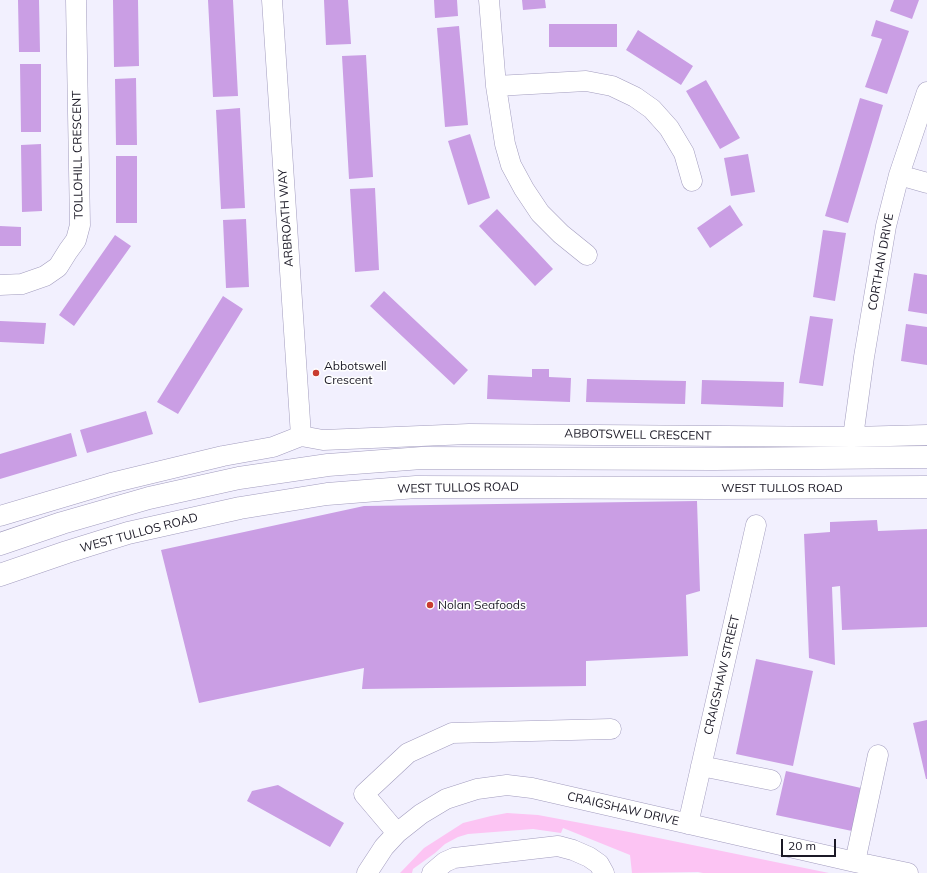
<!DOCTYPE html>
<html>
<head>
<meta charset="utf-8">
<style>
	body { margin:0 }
	#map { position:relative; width:927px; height:873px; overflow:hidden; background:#f2f0fe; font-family:Mulish,sans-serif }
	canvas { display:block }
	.scale { position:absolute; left:781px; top:839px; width:55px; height:18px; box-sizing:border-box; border:2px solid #1b1926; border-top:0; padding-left:5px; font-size:12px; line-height:14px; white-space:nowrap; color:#1b1926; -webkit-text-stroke:3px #fff; paint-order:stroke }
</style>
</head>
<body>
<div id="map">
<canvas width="927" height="873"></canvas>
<div class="scale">20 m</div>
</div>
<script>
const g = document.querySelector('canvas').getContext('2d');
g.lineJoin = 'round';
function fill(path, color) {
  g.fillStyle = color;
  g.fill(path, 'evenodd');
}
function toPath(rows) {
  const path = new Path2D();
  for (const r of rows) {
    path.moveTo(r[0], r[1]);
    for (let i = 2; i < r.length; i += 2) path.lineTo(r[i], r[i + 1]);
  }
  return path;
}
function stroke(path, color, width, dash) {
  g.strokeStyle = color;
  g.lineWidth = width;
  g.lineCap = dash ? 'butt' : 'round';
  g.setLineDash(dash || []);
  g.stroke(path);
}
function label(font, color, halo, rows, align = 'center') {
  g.font = font + ' Mulish,sans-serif';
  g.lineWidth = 3;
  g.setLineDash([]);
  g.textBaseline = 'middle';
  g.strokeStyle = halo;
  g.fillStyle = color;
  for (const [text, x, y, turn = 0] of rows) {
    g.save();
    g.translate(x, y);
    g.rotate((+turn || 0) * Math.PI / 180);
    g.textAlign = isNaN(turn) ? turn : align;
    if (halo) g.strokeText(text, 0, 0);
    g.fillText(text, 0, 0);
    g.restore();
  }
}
fill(toPath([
	[507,813,538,815,629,832,829,873,703,873,698,872,632,873,630,855,563,828,561,833,533,829,468,834,458,837,445,844,435,853,413,869,412,873,400,873,424,848,463,823,491,816]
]), '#fcc4f3');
fill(toPath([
	[18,0,39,0,40,52,19,52],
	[113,0,138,0,139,66,114,67],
	[208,0,233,0,238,96,213,97],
	[324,0,348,0,351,44,326,45],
	[434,0,457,0,458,16,435,18],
	[522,0,545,0,546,8,523,10],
	[894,0,919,0,912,19,890,11],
	[876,20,909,31,887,94,865,87,882,39,871,36],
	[549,24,617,24,617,47,549,47],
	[459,26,468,125,445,127,437,28],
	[638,30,693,66,681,85,626,50],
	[366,55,373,177,349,179,342,56],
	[20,64,41,64,41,132,21,132],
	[136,78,137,145,116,145,115,79],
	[706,80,740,138,720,149,686,91],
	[860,98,883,105,848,223,825,216],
	[240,108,245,208,221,209,216,110],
	[470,134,490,198,468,205,448,141],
	[41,144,42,211,22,212,21,145],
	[748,154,755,192,731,196,724,158],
	[116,156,137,156,137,223,116,223],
	[375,188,379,270,355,272,350,189],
	[730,205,743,225,710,248,697,228],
	[497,209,553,269,535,286,479,226],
	[246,219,249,287,226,288,223,220],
	[0,226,21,227,21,246,0,246],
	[823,230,846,233,835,301,813,297],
	[115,235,131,246,74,326,59,315],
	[914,273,927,275,927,314,908,311],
	[384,291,468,370,454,385,370,306],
	[223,296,243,309,178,414,157,402],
	[810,316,833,319,823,386,799,383],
	[0,321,46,323,44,344,0,342],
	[906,324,927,327,927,365,901,361],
	[532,369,549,369,549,377,571,378,570,402,487,399,488,375,532,377],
	[587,379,686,381,685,404,586,402],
	[702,380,784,382,783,407,701,404],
	[146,411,153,434,87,453,80,430],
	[71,433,77,456,0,479,0,454],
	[697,501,700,591,686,595,688,656,586,661,586,686,362,689,364,668,199,703,161,550,364,506],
	[877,520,878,531,927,529,927,627,842,630,840,586,832,587,835,665,809,658,804,534,830,532,830,522],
	[756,659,813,671,793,766,736,754],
	[927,720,927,779,926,779,913,723],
	[786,771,861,788,852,831,776,815],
	[278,785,344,823,330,847,247,801,252,791]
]), '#ca9ee4');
const minor = toPath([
	[272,0,301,436],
	[489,0,496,86,505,144,511,165,524,189,540,213,561,234,587,255],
	[496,86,586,81,612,86,635,97,652,109,669,128,684,153,692,181],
	[899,175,927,183],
	[0,285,22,284,45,276,58,267,68,251,76,240,80,225,76,0],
	[853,437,864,357,886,226,899,175,927,92],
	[0,516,111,483,223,456,273,447,301,436,323,440,469,434,853,437,927,435],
	[701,766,771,780],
	[688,824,756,525],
	[397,833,364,794,408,753,452,733,611,729],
	[855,862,878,755],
	[367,873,384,847,397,833,421,814,446,799,477,789,507,785,532,788,855,862,908,873],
	[432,873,445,862,454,858,558,846,573,850,589,857,599,864,604,873]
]);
const major = toPath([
	[0,544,62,523,149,498,239,478,328,465,422,458,714,459,927,457],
	[0,575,67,552,128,533,240,508,327,494,416,487,714,488,927,487]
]);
stroke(minor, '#a29cbe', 21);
stroke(major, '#a29cbe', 23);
stroke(minor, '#fff', 20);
stroke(major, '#fff', 22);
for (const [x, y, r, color] of [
	[316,373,4,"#c93c30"],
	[430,605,4,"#c93c30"]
]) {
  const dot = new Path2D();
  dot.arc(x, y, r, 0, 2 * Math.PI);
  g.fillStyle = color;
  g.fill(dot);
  stroke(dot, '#fff', 1.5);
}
label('12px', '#1b1926', '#fff', [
	["TOLLOHILL CRESCENT",78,155,-91],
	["ARBROATH WAY",286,218,-94],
	["CORTHAN DRIVE",881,262,-80],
	["ABBOTSWELL CRESCENT",638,435,1],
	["WEST TULLOS ROAD",458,488,-1],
	["WEST TULLOS ROAD",782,488],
	["WEST TULLOS ROAD",139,533,-15],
	["CRAIGSHAW STREET",722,675,-77],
	["CRAIGSHAW DRIVE",623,809,13]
]);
label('12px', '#1b1926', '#fff', [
	["Abbotswell",324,366],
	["Crescent",324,380],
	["Nolan Seafoods",438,605]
], 'left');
</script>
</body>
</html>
